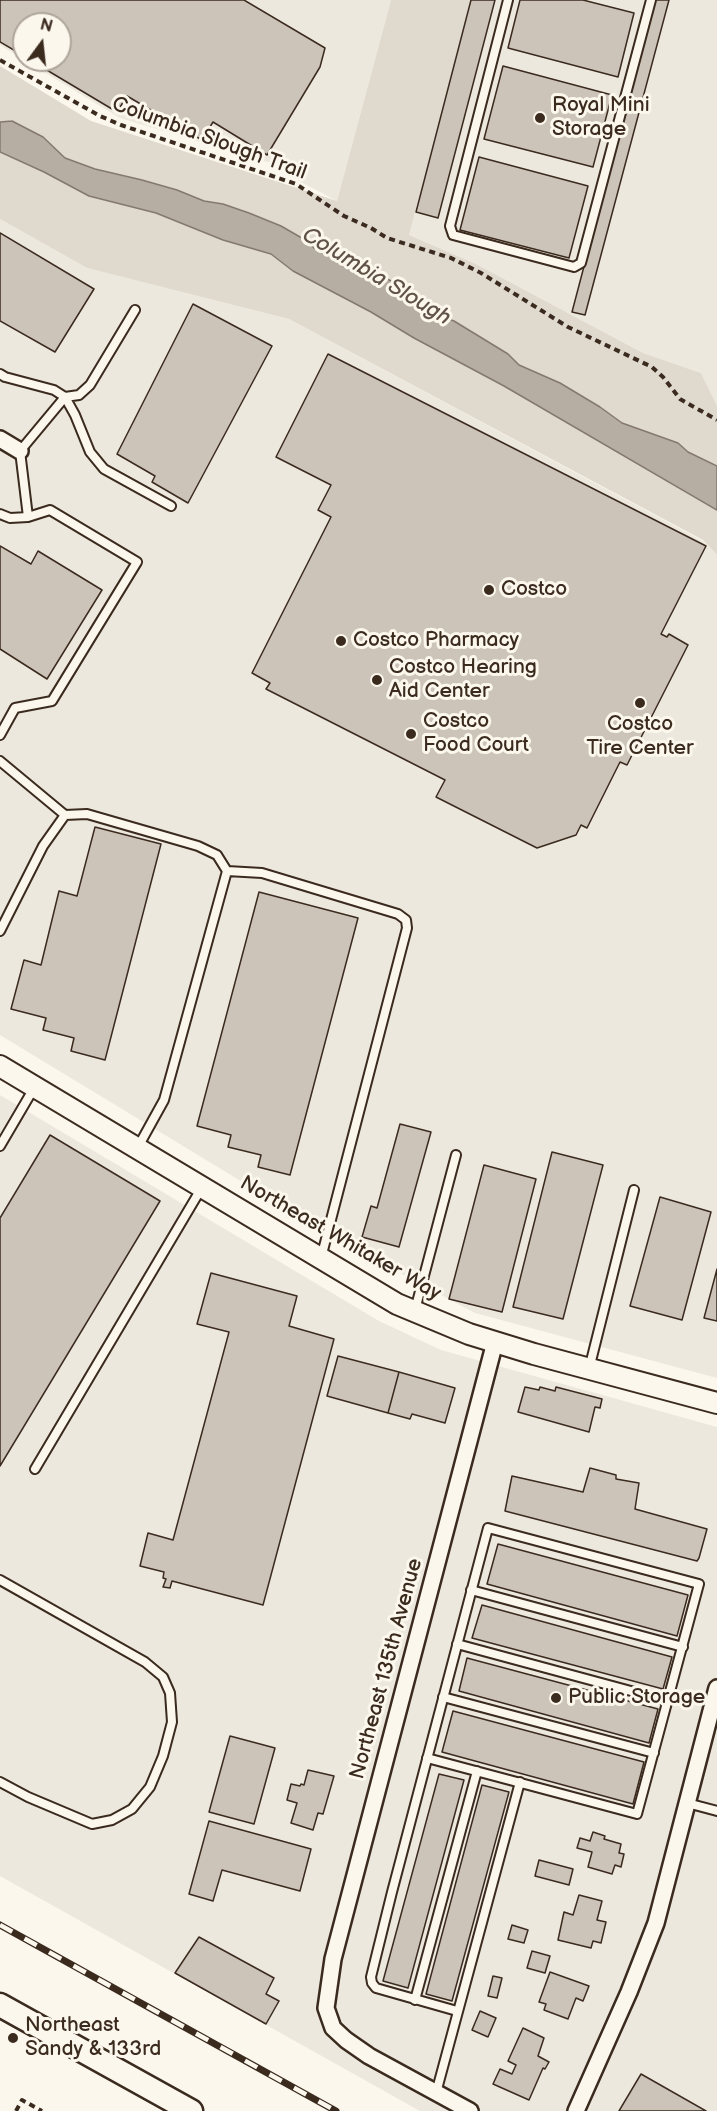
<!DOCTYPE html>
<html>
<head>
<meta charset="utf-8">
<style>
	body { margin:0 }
	#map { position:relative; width:717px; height:2111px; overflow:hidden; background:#fbf7ec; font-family:"Balsamiq Sans",sans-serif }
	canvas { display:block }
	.north { position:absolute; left:12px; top:12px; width:60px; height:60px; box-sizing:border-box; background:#fbf7ec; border:2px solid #aea59a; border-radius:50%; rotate:15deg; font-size:16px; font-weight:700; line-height:24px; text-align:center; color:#3b2a1e }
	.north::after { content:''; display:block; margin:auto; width:21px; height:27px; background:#3b2a1e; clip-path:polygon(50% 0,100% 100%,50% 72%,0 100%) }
</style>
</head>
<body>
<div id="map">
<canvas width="717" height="2111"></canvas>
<div class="north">N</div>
</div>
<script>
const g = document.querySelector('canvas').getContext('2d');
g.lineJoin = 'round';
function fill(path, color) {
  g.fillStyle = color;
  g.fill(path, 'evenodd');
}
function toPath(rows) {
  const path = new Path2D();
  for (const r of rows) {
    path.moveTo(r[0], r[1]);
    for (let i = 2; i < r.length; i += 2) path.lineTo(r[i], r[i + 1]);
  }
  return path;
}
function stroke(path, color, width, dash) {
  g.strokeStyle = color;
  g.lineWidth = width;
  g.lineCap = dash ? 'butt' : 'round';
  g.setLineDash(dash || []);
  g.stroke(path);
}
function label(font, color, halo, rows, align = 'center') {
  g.font = font + ' "Balsamiq Sans",sans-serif';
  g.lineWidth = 6;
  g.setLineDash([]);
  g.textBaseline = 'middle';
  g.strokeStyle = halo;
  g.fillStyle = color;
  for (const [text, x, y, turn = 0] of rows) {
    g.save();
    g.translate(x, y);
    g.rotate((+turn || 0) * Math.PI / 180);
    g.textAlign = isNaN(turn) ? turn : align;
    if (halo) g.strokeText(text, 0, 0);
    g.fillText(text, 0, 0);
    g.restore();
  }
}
fill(toPath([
	[0,0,391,0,337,201,299,181,278,165,120,118,24,60,60,60,60,24,24,24,24,60,0,45],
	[472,0,717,0,717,406,701,373,643,353,476,264,409,235],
	[0,219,87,268,289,319,703,541,717,555,717,1378,475,1313,343,1243,0,1035],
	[0,1095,379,1321,441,1350,717,1427,717,2111,420,2111,0,1876]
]), '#ede8dd');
fill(toPath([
	[391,0,472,0,409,235,476,264,643,353,701,373,717,406,717,466,688,452,678,443,622,423,580,395,560,383,519,365,508,354,454,321,439,316,399,285,362,266,337,258,314,248,307,241,281,226,223,204,204,201,177,190,95,169,65,158,43,137,12,121,0,122,0,66,91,121,337,201],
	[0,152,44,172,89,196,156,213,223,240,271,254,293,271,371,312,414,338,504,386,717,510,717,555,703,540,289,319,87,268,0,219]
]), '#dfd9ce');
const water = toPath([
	[12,121,43,137,65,158,95,169,142,180,177,190,204,201,223,204,249,213,281,226,307,241,314,248,337,258,362,266,399,285,439,316,454,321,508,354,519,365,560,383,600,407,622,423,678,443,688,452,717,466,717,510,504,386,414,338,371,312,293,271,271,254,223,240,156,213,89,196,44,172,0,152,0,122,12,121]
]);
fill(water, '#b6aea2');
stroke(water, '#85796d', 1.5);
const building = toPath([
	[0,0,244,0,325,48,320,67,267,155,213,122,202,140,127,96,117,112,30,60,60,60,60,24,24,24,24,56,0,42,0,0],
	[471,0,495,0,438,218,416,212,471,0],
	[520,0,583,0,634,13,618,77,508,48,520,0],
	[654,0,669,0,585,315,572,312,654,0],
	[503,66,612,95,593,167,484,139,503,66],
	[479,157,588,186,569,258,460,230,479,157],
	[0,233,94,289,55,352,0,321,0,233],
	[193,304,272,346,188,503,152,482,155,476,117,454,193,304],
	[328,354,706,546,661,634,667,637,669,634,688,645,627,765,620,762,587,828,581,825,576,835,537,848,436,797,445,780,266,689,270,683,252,673,331,517,318,510,331,485,276,457,328,354],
	[0,546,31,564,38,551,102,590,47,679,0,649,0,546],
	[95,827,161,844,105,1060,71,1051,74,1038,43,1030,46,1018,11,1009,24,960,41,965,59,891,77,896,95,827],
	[259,892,358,918,290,1175,258,1167,261,1155,228,1147,231,1135,197,1126,259,892],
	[400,1124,431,1132,399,1247,362,1237,371,1206,377,1208,400,1124],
	[50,1135,160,1201,0,1466,0,1218,50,1135],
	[552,1152,603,1165,563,1319,513,1307,552,1152],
	[484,1165,536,1179,502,1312,449,1299,484,1165],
	[660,1197,711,1212,682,1320,630,1306,660,1197],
	[717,1269,717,1321,704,1318,717,1269],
	[211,1273,297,1296,289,1326,334,1339,263,1605,172,1581,170,1588,163,1587,166,1579,163,1578,164,1572,140,1566,148,1533,173,1540,229,1332,197,1324,211,1273],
	[338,1356,399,1372,388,1413,327,1396,338,1356],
	[399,1372,455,1388,445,1423,412,1414,410,1419,388,1413,399,1372],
	[525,1387,539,1390,540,1387,555,1391,556,1387,602,1399,600,1408,595,1407,589,1432,518,1412,525,1387],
	[590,1468,616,1475,616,1479,639,1483,635,1509,707,1529,699,1558,697,1561,505,1511,512,1476,583,1492,590,1468],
	[498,1544,688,1595,677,1636,487,1584,498,1544],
	[482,1605,672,1657,663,1689,472,1638,482,1605],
	[467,1658,658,1709,649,1743,459,1691,467,1658],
	[453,1711,644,1762,633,1804,442,1752,453,1711],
	[230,1736,275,1748,254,1824,209,1812,230,1736],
	[308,1770,334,1776,323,1814,318,1813,313,1830,291,1823,297,1803,287,1800,291,1784,300,1786,301,1784,304,1785,308,1770],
	[439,1774,464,1780,408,1988,383,1981,439,1774],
	[482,1785,509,1792,452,2001,426,1994,482,1785],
	[209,1821,311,1849,300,1891,222,1870,213,1901,189,1894,209,1821],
	[593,1832,605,1836,604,1839,621,1844,619,1853,624,1854,621,1867,615,1865,612,1874,588,1867,592,1852,577,1848,580,1838,590,1841,593,1832],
	[539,1860,573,1869,569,1885,535,1876,539,1860],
	[579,1895,602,1901,597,1920,606,1922,601,1943,593,1941,591,1948,558,1940,564,1912,573,1915,579,1895],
	[512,1925,528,1930,524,1943,508,1939,512,1925],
	[199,1937,274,1978,266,1994,279,2001,266,2024,175,1973,199,1937],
	[532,1951,550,1956,545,1973,527,1968,532,1951],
	[550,1972,589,1986,583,2001,576,1998,568,2019,544,2010,546,2004,539,2002,550,1972],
	[493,1976,502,1978,497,1998,488,1996,493,1976],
	[480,2011,496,2018,488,2037,472,2030,480,2011],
	[523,2028,544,2038,538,2056,549,2062,545,2069,543,2068,529,2100,493,2084,500,2069,512,2074,516,2065,508,2061,523,2028],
	[641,2074,706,2111,619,2111,641,2074]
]);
fill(building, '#ccc4b9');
stroke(building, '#3b2a1e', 1.5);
const service = toPath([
	[508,0,450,226,453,235,574,267,581,263,651,0],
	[135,310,90,385,79,395,65,397,75,415,90,452,104,469,171,506],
	[0,374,5,377,54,390,65,397,20,451,28,517],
	[0,514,10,518,28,517,50,510,137,562,52,701,15,708,0,735],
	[0,761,65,815],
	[0,931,43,846,65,815,87,814,198,846,217,855,227,871],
	[0,1146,34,1088],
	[138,1147,164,1100,227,871,262,873,398,914,406,920,407,928,321,1258],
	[415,1310,456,1155],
	[589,1369,634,1190],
	[35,1469,201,1189],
	[0,1580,145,1662,163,1677,170,1693,172,1722,163,1756,150,1787,132,1809,112,1820,92,1824,28,1797,0,1782],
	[471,1590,683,1647],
	[457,1644,668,1701],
	[443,1697,654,1753],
	[427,1758,637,1814,699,1584,488,1528,392,1892,371,1977,372,1983,376,1988,457,2011],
	[687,1803,717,1811],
	[415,2000,477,1771],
	[436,2093,520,1782]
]);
const minor = toPath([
	[0,439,20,451],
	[470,2111,369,2056,346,2040,333,2028,326,2008,333,1959,495,1342],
	[576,2111,629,1992,656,1923,717,1688]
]);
const tertiary = toPath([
	[0,1066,397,1304,469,1334,534,1354,717,1403]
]);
const secondary = toPath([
	[0,2005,191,2111]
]);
stroke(service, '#3b2a1e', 12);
stroke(minor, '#3b2a1e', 20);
stroke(tertiary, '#3b2a1e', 24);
stroke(secondary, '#3b2a1e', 27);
stroke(toPath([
	[0,60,100,116,121,125,296,184,344,216,371,228,387,238,451,258,481,273,568,327,652,367,663,377,680,399,717,420],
	[16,2111,22,2100,42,2111]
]), '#3b2a1e', 4, [6, 4.5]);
stroke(service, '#fbf7ec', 8);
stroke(minor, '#fbf7ec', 15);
stroke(tertiary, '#fbf7ec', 20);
stroke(secondary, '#fbf7ec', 22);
const rail = toPath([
	[0,1925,336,2111]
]);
stroke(rail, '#3b2a1e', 7);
stroke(rail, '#fbf7ec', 4.5, [14]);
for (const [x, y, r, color] of [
	[540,118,6,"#3b2a1e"],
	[489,590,6,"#3b2a1e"],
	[341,641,6,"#3b2a1e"],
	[377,680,6,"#3b2a1e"],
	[640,703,6,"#3b2a1e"],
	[411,734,6,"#3b2a1e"],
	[556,1698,6,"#3b2a1e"],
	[13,2038,6,"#3b2a1e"]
]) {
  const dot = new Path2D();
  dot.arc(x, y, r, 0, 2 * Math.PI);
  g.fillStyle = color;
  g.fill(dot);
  stroke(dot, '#fbf7ec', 2);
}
label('21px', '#3b2a1e', '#fbf7ec', [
	["Royal Mini",552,106],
	["Storage",552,130],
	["Costco",501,590],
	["Costco Pharmacy",353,641],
	["Costco Hearing",389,668],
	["Aid Center",389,692],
	["Costco",423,722],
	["Food Court",423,746],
	["Costco",640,725,"center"],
	["Tire Center",640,749,"center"],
	["Public Storage",568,1698],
	["Northeast",25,2026],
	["Sandy & 133rd",25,2050]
], 'left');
label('21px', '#3b2a1e', '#fbf7ec', [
	["Columbia Slough Trail",209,139,20],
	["Northeast Whitaker Way",340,1239,30],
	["Northeast 135th Avenue",387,1669,-75]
]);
label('italic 22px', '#605246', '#fbf7ec', [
	["Columbia Slough",376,277,31]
]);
</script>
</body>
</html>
